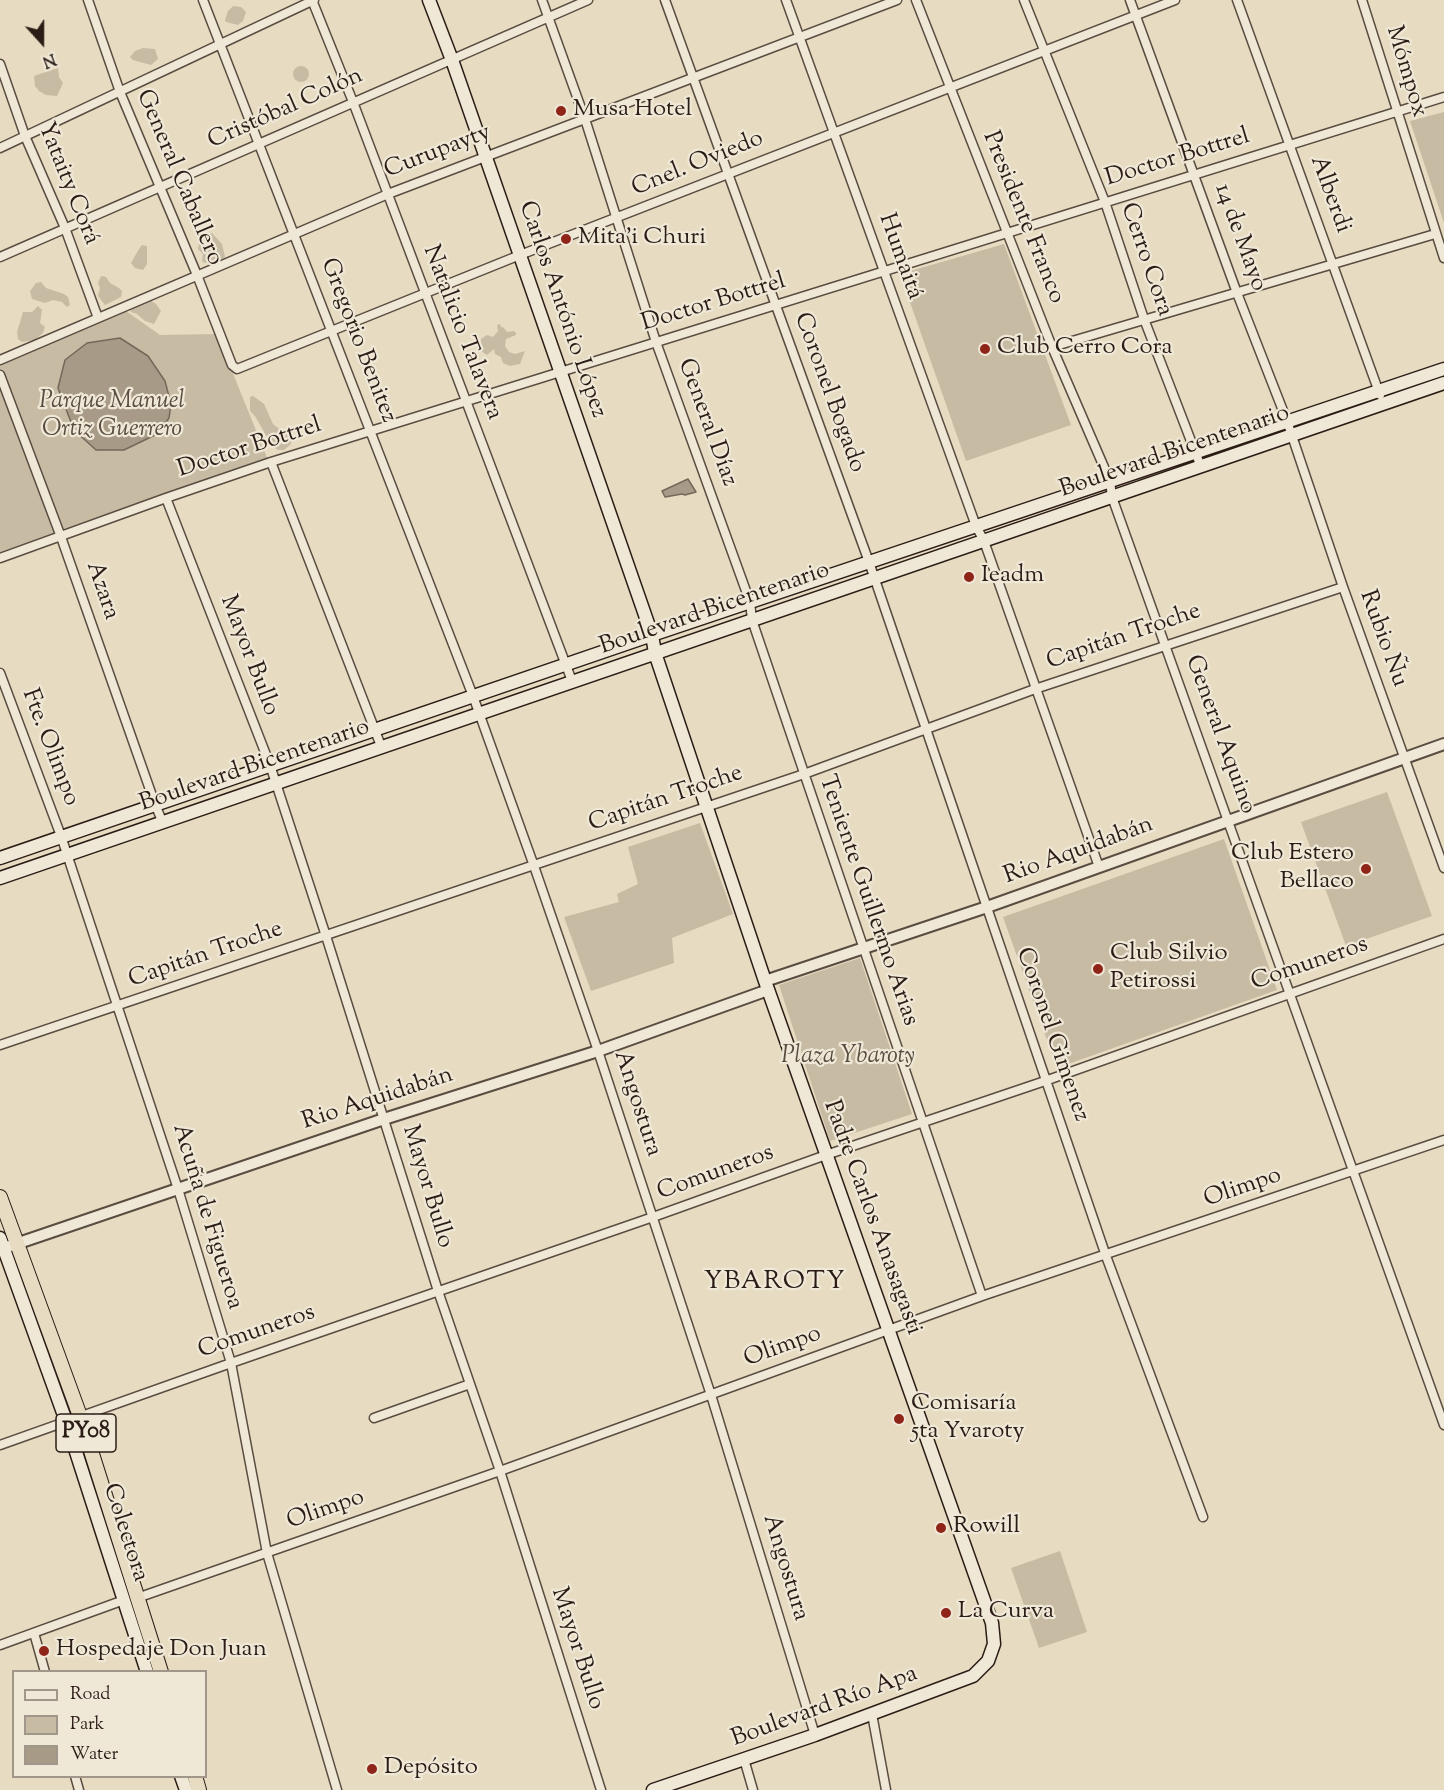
<!DOCTYPE html>
<html>
<head>
<meta charset="utf-8">
<style>
	body { margin:0 }
	#map { position:relative; width:1444px; height:1790px; overflow:hidden; background:#e7dcc1; font-family:"Sorts Mill Goudy",serif }
	canvas { display:block }
	.legend { position:absolute; left:12px; top:1670px; width:195px; height:108px; box-sizing:border-box; background:#efe8d7; border:2px solid #a1968a; margin:0; padding:8px 10px; list-style:none; font-size:18px; color:#2b1c16 }
	.legend li { display:flex; align-items:center; gap:12px; height:30px }
	.legend b { width:30px; border:2px solid #a1968a }
	.north { position:absolute; left:12px; top:12px; width:60px; height:60px; -webkit-text-stroke:4px #efe8d7; paint-order:stroke; rotate:159deg; font-size:16px; font-weight:700; line-height:24px; text-align:center; color:#2b1c16 }
	.north::after { content:''; display:block; margin:auto; width:21px; height:27px; background:#2b1c16; clip-path:polygon(50% 0,100% 100%,50% 72%,0 100%) }
</style>
</head>
<body>
<div id="map">
<canvas width="1444" height="1790"></canvas>
<ul class="legend">
<li><b style="height:8px;background:#efe8d7"></b>Road</li>
<li><b style="height:16px;background:#c7bba4"></b>Park</li>
<li><b style="height:16px;background:#a79b87"></b>Water</li>
</ul>
<div class="north">N</div>
</div>
<script>
const g = document.querySelector('canvas').getContext('2d');
g.lineJoin = 'round';
function fill(path, color) {
  g.fillStyle = color;
  g.fill(path, 'evenodd');
}
function toPath(rows) {
  const path = new Path2D();
  for (const r of rows) {
    if (r.length === 3) {
      path.moveTo(r[0] + r[2], r[1]);
      path.arc(r[0], r[1], r[2], 0, 2 * Math.PI);
      continue;
    }
    path.moveTo(r[0], r[1]);
    for (let i = 2; i < r.length; i += 2) path.lineTo(r[i], r[i + 1]);
  }
  return path;
}
function stroke(path, color, width, dash) {
  g.strokeStyle = color;
  g.lineWidth = width;
  g.lineCap = dash ? 'butt' : 'round';
  g.setLineDash(dash || []);
  g.stroke(path);
}
function label(font, color, halo, rows, align = 'center') {
  g.font = font + ' "Sorts Mill Goudy",serif';
  g.lineWidth = 4.5;
  g.setLineDash([]);
  g.textBaseline = 'middle';
  g.strokeStyle = halo;
  g.fillStyle = color;
  for (const [text, x, y, turn = 0] of rows) {
    g.save();
    g.translate(x, y);
    g.rotate((+turn || 0) * Math.PI / 180);
    g.textAlign = isNaN(turn) ? turn : align;
    if (halo) g.strokeText(text, 0, 0);
    g.fillText(text, 0, 0);
    g.restore();
  }
}
fill(toPath([
	[233,6,241,7,246,12,243,21,238,25,226,22,225,20,228,11],
	[143,48,155,49,158,59,151,65,133,60,130,57,135,51],
	[301,74,8],
	[58,68,59,77,63,83,57,96,46,95,39,91,35,86,34,76],
	[1444,112,1444,223,1410,121],
	[212,233,222,244,225,257,217,262,210,261,205,263,202,261,203,254,198,249,199,244,200,241,204,242,205,235],
	[1004,244,1071,425,966,461,900,274],
	[142,245,147,246,147,264,143,270,135,268,131,263,139,249],
	[101,276,106,277,110,283,119,288,122,291,121,297,105,305,98,296,100,288,98,283],
	[41,282,46,288,64,294,68,297,70,305,67,307,62,302,53,300,45,303,32,299,30,291,36,283],
	[150,300,156,304,161,311,154,324,145,321,137,314,131,312,130,309],
	[38,306,42,310,40,323,45,327,43,333,35,340,22,342,18,339,17,332,23,312,32,312],
	[126,311,160,335,217,334,268,460,0,555,0,364],
	[500,324,501,327,503,327,507,332,514,331,516,333,516,335,506,339,505,346,509,352,515,354,525,351,520,364,510,366,503,363,501,357,495,354,494,349,487,355,481,351,479,346,481,339,487,335,493,337,498,331,497,325],
	[253,396,264,404,273,424,282,431,291,435,293,438,290,445,284,450,278,450,272,446,255,416,250,411,250,397],
	[1387,792,1432,916,1346,946,1301,822],
	[700,823,733,914,672,938,674,963,591,991,564,917,619,902,617,894,638,884,628,847],
	[1224,839,1277,990,1057,1068,1003,917],
	[860,958,912,1114,830,1141,779,985],
	[1060,1551,1087,1632,1039,1648,1011,1568]
]), '#c7bba4');
const water = toPath([
	[120,338,148,356,165,381,171,404,169,418,157,434,124,450,96,450,74,430,58,388,65,360,87,343,120,338],
	[688,479,696,492,685,495,682,494,665,497,662,491,688,479]
]);
fill(water, '#a79b87');
stroke(water, '#75685a', 1.5);
const minor = toPath([
	[88,0,120,92,197,275,232,365,237,369,520,255,1175,0],
	[203,0,473,696,534,866,598,1051,711,1395,815,1735],
	[312,0,353,102,572,681],
	[542,0,585,119,656,342,750,602,752,620,982,1296],
	[665,0,869,562,1106,1256,1203,1517],
	[786,0,976,526,984,541,1099,867],
	[916,0,1052,347,1110,481,1112,497,1444,1425],
	[1024,0,1105,202,1144,319,1201,467],
	[1130,0,1237,293,1287,421,1343,587,1444,868],
	[1237,0,1380,395],
	[1362,0,1444,258],
	[0,64,25,136,65,228,98,318],
	[0,148,314,0],
	[0,257,588,0],
	[1052,347,1435,234],
	[0,360,388,194,897,0],
	[0,375,61,537,155,804,162,821],
	[271,462,381,746],
	[166,498,270,765,326,936,438,1291,500,1471,601,1790],
	[0,558,166,498,271,462,1444,97],
	[0,673,61,836,178,1189,231,1363,267,1553,337,1790],
	[0,1045,804,774,1035,689,1343,587],
	[374,1418,470,1384],
	[0,1445,231,1363,653,1217,826,1155,1045,1081,1444,939],
	[137,1598,500,1471,982,1296,1444,1140],
	[34,1633,45,1672],
	[0,1645,124,1600],
	[872,1714,886,1790],
	[744,1759,753,1790],
	[75,1776,79,1790]
]);
const tertiary = toPath([
	[765,981,987,907,1444,744],
	[4,1248,384,1119,598,1051,768,990]
]);
const secondary = toPath([
	[429,0,452,60,652,635,655,653,765,981,992,1623,994,1644,988,1661,973,1676,815,1735,653,1790],
	[0,858,652,635,1444,369],
	[0,878,1444,383],
	[0,1238,66,1421,147,1672],
	[181,1776,186,1790]
]);
const trunk = toPath([
	[0,1197,80,1416,161,1672],
	[195,1776,199,1790]
]);
stroke(minor, '#5a4c41', 11);
stroke(tertiary, '#5a4c41', 14);
stroke(secondary, '#2b1c16', 15);
stroke(trunk, '#2b1c16', 16);
stroke(minor, '#efe8d7', 8);
stroke(tertiary, '#efe8d7', 10);
stroke(secondary, '#efe8d7', 12);
stroke(trunk, '#e7dcc1', 14);
for (const [x, y, r, color] of [
	[561,111,6,"#8f2418"],
	[566,239,6,"#8f2418"],
	[985,349,6,"#8f2418"],
	[969,577,6,"#8f2418"],
	[1366,869,6,"#8f2418"],
	[1098,969,6,"#8f2418"],
	[899,1419,6,"#8f2418"],
	[941,1528,6,"#8f2418"],
	[946,1613,6,"#8f2418"],
	[44,1651,6,"#8f2418"],
	[372,1769,6,"#8f2418"]
]) {
  const dot = new Path2D();
  dot.arc(x, y, r, 0, 2 * Math.PI);
  g.fillStyle = color;
  g.fill(dot);
  stroke(dot, '#efe8d7', 2);
}
for (const [x, y, w] of [
	[86,1433,60]
]) {
  const box = new Path2D();
  box.roundRect(x - w / 2, y - 19, w, 38, 4.5);
  g.fillStyle = '#efe8d7';
  g.fill(box);
  stroke(box, '#2b1c16', 1.5);
}
label('bold 22px', '#2b1c16', null, [
	["PY08",86,1433]
]);
label('24px', '#2b1c16', '#efe8d7', [
	["Mómpox",1405,72,73],
	["Cristóbal Colón",286,110,-24],
	["Curupayty",438,153,-21],
	["Doctor Bottrel",1178,159,-17],
	["Cnel. Oviedo",698,165,-22],
	["General Caballero",178,178,67],
	["Yataity Corá",67,184,68],
	["Alberdi",1329,195,70],
	["Presidente Franco",1022,218,68],
	["14 de Mayo",1239,238,70],
	["Humaitá",899,257,70],
	["Cerro Cora",1145,260,71],
	["Doctor Bottrel",714,304,-17],
	["Carlos António López",561,310,71],
	["Natalicio Talavera",461,333,69],
	["Gregorio Benitez",357,341,69],
	["Coronel Bogado",828,393,70],
	["General Díaz",706,423,70],
	["Doctor Bottrel",250,449,-18],
	["Boulevard Bicentenario",1175,453,-19],
	["Azara",101,591,71],
	["Boulevard Bicentenario",715,610,-19],
	["Capitán Troche",1124,638,-19],
	["Rubio Ñu",1382,639,70],
	["Mayor Bullo",248,656,69],
	["General Aquino",1219,735,70],
	["Fte. Olimpo",49,748,69],
	["Boulevard Bicentenario",255,767,-19],
	["Capitán Troche",666,800,-19],
	["Rio Aquidabán",1079,852,-20],
	["Teniente Guillermo Arias",867,901,71],
	["Capitán Troche",206,956,-19],
	["Comuneros",1310,965,-19],
	["Coronel Gimenez",1051,1035,71],
	["Rio Aquidabán",378,1100,-18],
	["Angostura",636,1104,72],
	["Comuneros",716,1174,-20],
	["Mayor Bullo",426,1187,73],
	["Olimpo",1243,1189,-19],
	["Acuña de Figueroa",206,1217,73],
	["Padre Carlos Anasagasti",871,1218,70],
	["Comuneros",257,1333,-19],
	["Olimpo",783,1348,-20],
	["Olimpo",326,1511,-19],
	["Colectora",124,1533,72],
	["Angostura",784,1568,73],
	["Mayor Bullo",576,1649,72],
	["Boulevard Río Apa",825,1708,-20]
]);
label('24px', '#2b1c16', '#efe8d7', [
	["Musa Hotel",573,111],
	["Mita'i Churi",578,239],
	["Club Cerro Cora",997,349],
	["Ieadm",981,577],
	["Club Estero",1354,855,"right"],
	["Bellaco",1354,883,"right"],
	["Club Silvio",1110,955],
	["Petirossi",1110,983],
	["Comisaría",911,1405],
	["5ta Yvaroty",911,1433],
	["Rowill",953,1528],
	["La Curva",958,1613],
	["Hospedaje Don Juan",56,1651],
	["Depósito",384,1769]
], 'left');
label('italic 24px', '#5a4c41', '#efe8d7', [
	["Parque Manuel",112,403],
	["Ortiz Guerrero",112,431],
	["Plaza Ybaroty",848,1058]
]);
g.letterSpacing = '1.5px';
label('26px', '#2b1c16', '#efe8d7', [
	["YBAROTY",775,1284]
]);
g.letterSpacing = '0px';
</script>
</body>
</html>
